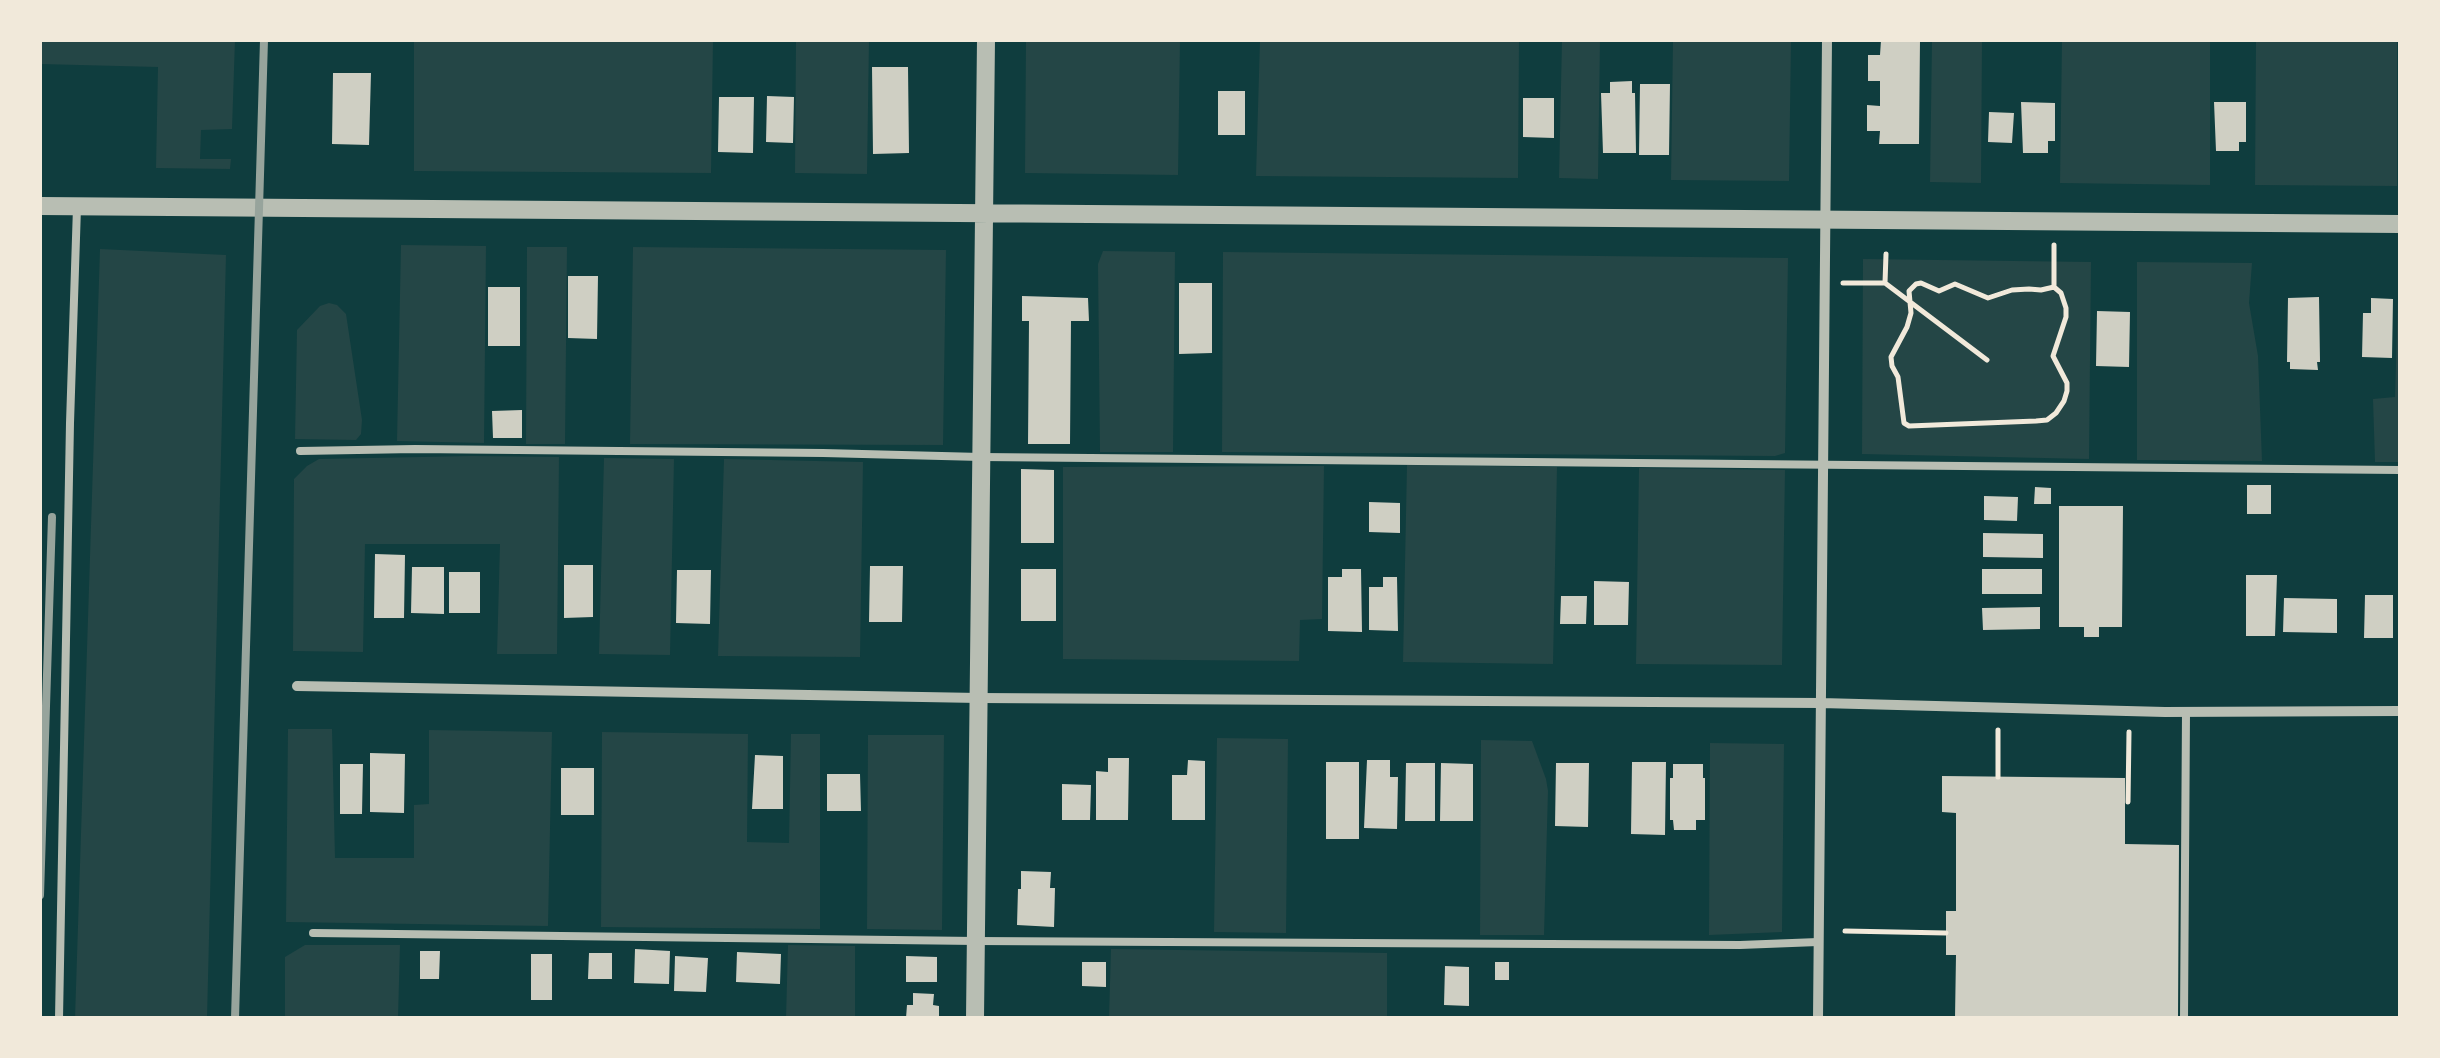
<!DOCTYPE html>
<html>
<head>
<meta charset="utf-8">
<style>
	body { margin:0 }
	#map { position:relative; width:2440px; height:1058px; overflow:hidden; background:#0f3d3e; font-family:Karla,sans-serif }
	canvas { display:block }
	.frame { position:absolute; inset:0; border:42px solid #f1e9da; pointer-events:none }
</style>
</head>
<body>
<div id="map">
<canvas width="2440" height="1058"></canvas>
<div class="frame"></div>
</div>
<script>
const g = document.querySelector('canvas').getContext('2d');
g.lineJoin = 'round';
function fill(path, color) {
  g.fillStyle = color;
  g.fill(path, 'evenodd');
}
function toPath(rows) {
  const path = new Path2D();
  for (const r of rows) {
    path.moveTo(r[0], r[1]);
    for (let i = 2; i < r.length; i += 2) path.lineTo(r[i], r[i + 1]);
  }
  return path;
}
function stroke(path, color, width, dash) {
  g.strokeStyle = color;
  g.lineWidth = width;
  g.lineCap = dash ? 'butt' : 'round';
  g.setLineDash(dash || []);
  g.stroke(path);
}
fill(toPath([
	[40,40,235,40,232,129,201,130,200,159,231,159,230,169,156,168,158,67,40,64],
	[414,40,713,40,711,173,414,171],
	[796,40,869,40,867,174,795,173],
	[1026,40,1180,40,1178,175,1025,173],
	[1260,40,1519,40,1518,178,1256,176],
	[1562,40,1600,40,1598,179,1559,178],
	[1673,40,1791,40,1789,181,1671,180],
	[1932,40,1982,40,1981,183,1930,182],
	[2062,40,2210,40,2210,185,2060,183],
	[2256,40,2397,40,2397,186,2255,185],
	[401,245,486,246,484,443,397,441],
	[527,247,567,247,565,444,526,444],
	[633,247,946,250,943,445,630,444],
	[100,249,226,255,207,1018,75,1018],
	[1103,251,1175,252,1173,452,1100,452,1098,264],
	[1223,252,1788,258,1785,453,1775,456,1222,452],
	[1863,259,2091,262,2089,459,1862,454],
	[2137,262,2252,263,2249,303,2258,356,2262,461,2137,460],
	[2399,265,2400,462,2375,462,2373,399,2395,397],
	[329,303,337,305,346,314,362,420,361,434,356,440,295,439,297,330,320,306],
	[472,456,559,457,557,654,497,654,500,544,365,544,363,652,293,651,294,479,307,466,319,459],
	[604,458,674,459,670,655,599,654],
	[724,459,863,462,860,657,718,656],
	[1407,465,1557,467,1553,664,1403,662],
	[1324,466,1322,619,1300,620,1299,661,1063,659,1063,467],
	[1639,468,1785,470,1782,665,1636,664],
	[288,729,332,729,335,858,414,858,414,805,429,804,429,730,552,732,548,926,286,922],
	[602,732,748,734,747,842,789,843,791,734,820,734,820,929,601,927],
	[868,735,944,735,942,930,867,929],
	[1217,738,1288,739,1286,933,1214,932],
	[1481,740,1532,741,1546,779,1548,791,1544,935,1480,935],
	[1710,743,1784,744,1782,932,1709,935],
	[305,945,400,945,398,1018,285,1018,285,957],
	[788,945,855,946,855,1018,786,1018],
	[1111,949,1387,953,1387,1018,1109,1018]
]), '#244646');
fill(toPath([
	[1881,40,1920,40,1919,144,1879,144,1880,131,1867,131,1867,105,1880,106,1880,81,1868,81,1868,55,1880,55],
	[872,67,908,67,909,153,873,154],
	[333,73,371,73,369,145,332,144],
	[1632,81,1632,93,1635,93,1636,153,1603,153,1601,93,1610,93,1610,82],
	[1640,84,1670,84,1669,155,1639,155],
	[1218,91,1245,91,1245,135,1218,135],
	[767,96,794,97,793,143,766,142],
	[719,97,754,97,753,153,718,152],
	[1523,98,1554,98,1554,138,1523,137],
	[2021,102,2055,103,2055,141,2048,141,2048,153,2023,153],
	[2214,102,2246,102,2246,142,2239,142,2239,151,2216,151],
	[1989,112,2014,113,2012,143,1988,142],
	[568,276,598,276,597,339,568,338],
	[1179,283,1212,283,1212,353,1179,354],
	[488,287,520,287,520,346,488,346],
	[1022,296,1088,298,1089,321,1071,321,1070,444,1028,444,1029,321,1022,321],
	[2319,297,2320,362,2317,362,2318,370,2290,369,2290,362,2287,362,2288,298],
	[2371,298,2393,299,2392,358,2362,357,2363,313,2371,313],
	[2097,311,2130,312,2129,367,2096,366],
	[522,410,522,438,493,438,492,411],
	[1021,469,1054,470,1054,543,1021,543],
	[2247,485,2271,485,2271,514,2247,514],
	[2035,487,2051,488,2051,504,2034,504],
	[1984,496,2018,497,2017,521,1984,520],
	[1369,502,1400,503,1400,533,1369,532],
	[2059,506,2123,506,2122,627,2099,627,2099,637,2084,637,2084,627,2059,627],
	[1983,533,2043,534,2043,558,1983,557],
	[375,554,405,555,404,618,374,618],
	[564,565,593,565,593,617,564,618],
	[870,566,903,566,902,622,869,622],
	[412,567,444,567,444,614,411,613],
	[1021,569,1056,569,1056,621,1021,621],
	[1342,569,1361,569,1362,632,1328,631,1328,577,1342,577],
	[1982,569,2042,569,2042,594,1982,594],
	[677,570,711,570,710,624,676,623],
	[449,572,480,572,480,613,449,613],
	[2246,575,2277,575,2275,636,2246,636],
	[1383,577,1397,577,1398,631,1369,630,1369,587,1383,587],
	[1594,581,1629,582,1628,625,1594,625],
	[2365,595,2393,595,2393,638,2364,638],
	[1561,596,1587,596,1586,624,1560,624],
	[2284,598,2337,599,2337,633,2283,632],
	[2040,607,2040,629,1983,630,1982,608],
	[370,753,405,754,404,813,370,812],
	[755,755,783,756,783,809,752,809],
	[1108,758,1129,758,1128,820,1096,820,1096,771,1108,772],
	[1188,760,1205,761,1205,820,1172,820,1172,775,1187,775],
	[1367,760,1390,760,1390,777,1398,777,1397,829,1364,828],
	[1326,762,1359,762,1359,839,1326,839],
	[1632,762,1666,762,1665,835,1631,834],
	[1406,763,1435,763,1435,821,1405,821],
	[1441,763,1473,764,1473,821,1440,821],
	[1556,763,1589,763,1588,827,1555,826],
	[340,764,363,764,362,814,340,814],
	[1673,764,1703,764,1703,778,1705,778,1705,820,1696,820,1696,830,1674,830,1673,820,1670,820,1670,778,1673,778],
	[561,768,594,768,594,815,561,815],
	[827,774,860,774,861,811,827,811],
	[1942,776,2125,778,2125,844,2179,845,2178,1018,1955,1018,1956,955,1946,955,1946,911,1956,911,1956,813,1942,812],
	[1062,784,1091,785,1090,820,1062,820],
	[1021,871,1051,872,1050,888,1055,888,1054,927,1017,925,1018,889,1021,889],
	[635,949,670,951,669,984,634,983],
	[420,951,440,951,439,979,420,979],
	[737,952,781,954,780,984,736,982],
	[589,953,612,953,612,979,588,979],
	[531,954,552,954,552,1000,531,1000],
	[675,956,708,958,706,992,674,991],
	[906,956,937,957,937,982,906,982],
	[1082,962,1106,962,1106,987,1082,986],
	[1495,962,1509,962,1509,980,1495,980],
	[1445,966,1469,967,1469,1006,1444,1005],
	[913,993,934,994,933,1005,939,1006,939,1018,906,1018,907,1005,913,1005]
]), '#cfcfc3');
stroke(toPath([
	[2054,245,2054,287,2061,293,2066,308,2066,317,2053,356,2067,383,2067,391,2064,401,2056,413,2047,420,2036,421,1909,426,1904,423,1898,377,1892,366,1891,357,1907,327,1911,313,1909,291,1916,284,1921,283,1939,291,1955,284,1988,298,2012,290,2029,289,2041,290,2054,287],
	[1886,254,1885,283,1987,360],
	[1843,283,1885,283],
	[1998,777,1998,730],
	[2128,802,2129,732],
	[1845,931,1946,933]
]), '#f1e9da', 5);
stroke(toPath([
	[300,451,415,449,823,453,981,457,2400,470],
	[313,933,976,941,1740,945,1818,942],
	[59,1018,70,423,77,207],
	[2184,1018,2186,712]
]), '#b8beb3', 8);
stroke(toPath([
	[297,686,979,698,1821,703,2165,712,2400,711],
	[1818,1018,1827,40]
]), '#b8beb3', 10);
stroke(toPath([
	[40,206,2400,224],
	[975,1018,986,40]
]), '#b8beb3', 18);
stroke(toPath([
	[40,895,52,517],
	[235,1018,264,40]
]), '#97a49c', 8);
</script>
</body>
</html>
